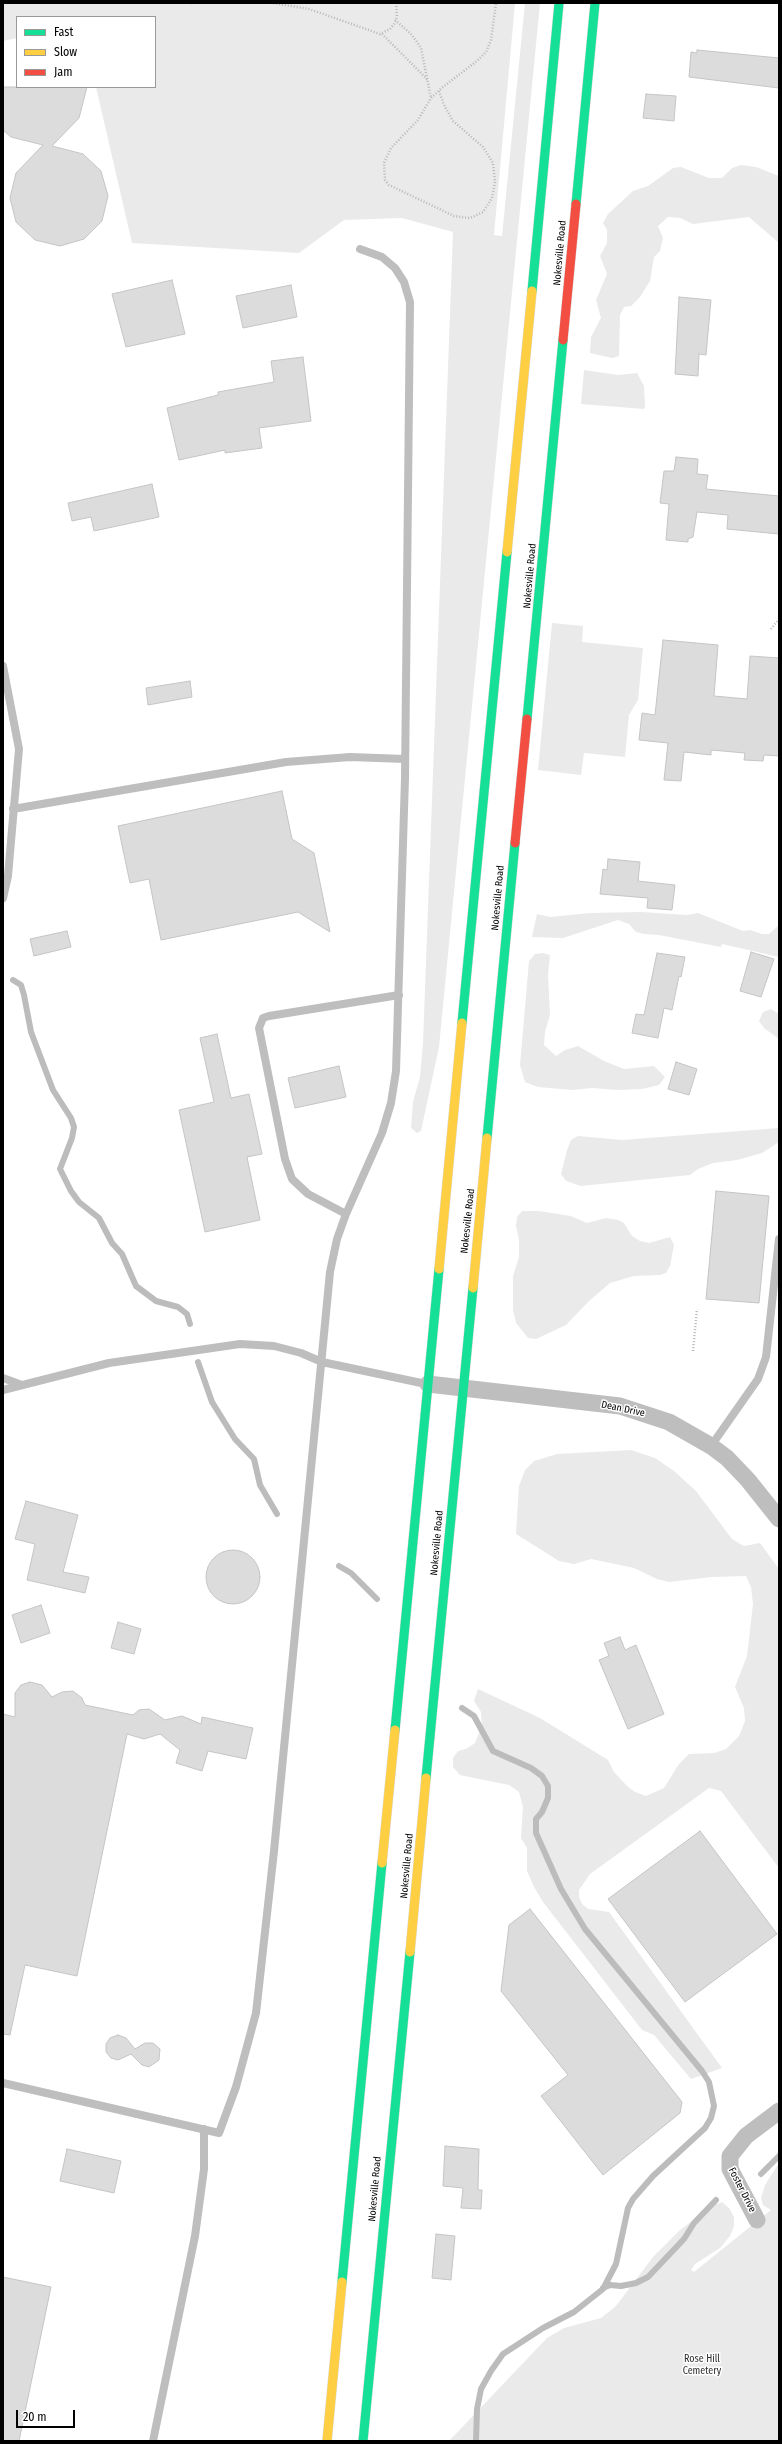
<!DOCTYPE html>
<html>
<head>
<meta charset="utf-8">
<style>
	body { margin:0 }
	#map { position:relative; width:782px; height:2444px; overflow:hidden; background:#fff; font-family:"Fira Sans Condensed",sans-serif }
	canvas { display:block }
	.frame { position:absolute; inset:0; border:4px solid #000; pointer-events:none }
	.legend { position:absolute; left:16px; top:16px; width:140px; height:72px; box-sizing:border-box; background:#fff; border:1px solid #999; margin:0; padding:5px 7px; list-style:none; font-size:12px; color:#000 }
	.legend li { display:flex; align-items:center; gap:8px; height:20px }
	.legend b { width:20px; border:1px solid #999 }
	.scale { position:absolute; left:16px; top:2410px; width:59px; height:18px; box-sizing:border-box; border:2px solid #000; border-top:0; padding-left:5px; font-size:12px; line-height:14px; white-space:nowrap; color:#000; -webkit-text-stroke:3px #fff; paint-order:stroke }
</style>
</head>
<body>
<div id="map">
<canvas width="782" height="2444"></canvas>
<div class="frame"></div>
<ul class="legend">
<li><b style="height:5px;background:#16e098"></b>Fast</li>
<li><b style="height:5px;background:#ffcf43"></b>Slow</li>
<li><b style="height:5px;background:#f24e42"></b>Jam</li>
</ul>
<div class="scale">20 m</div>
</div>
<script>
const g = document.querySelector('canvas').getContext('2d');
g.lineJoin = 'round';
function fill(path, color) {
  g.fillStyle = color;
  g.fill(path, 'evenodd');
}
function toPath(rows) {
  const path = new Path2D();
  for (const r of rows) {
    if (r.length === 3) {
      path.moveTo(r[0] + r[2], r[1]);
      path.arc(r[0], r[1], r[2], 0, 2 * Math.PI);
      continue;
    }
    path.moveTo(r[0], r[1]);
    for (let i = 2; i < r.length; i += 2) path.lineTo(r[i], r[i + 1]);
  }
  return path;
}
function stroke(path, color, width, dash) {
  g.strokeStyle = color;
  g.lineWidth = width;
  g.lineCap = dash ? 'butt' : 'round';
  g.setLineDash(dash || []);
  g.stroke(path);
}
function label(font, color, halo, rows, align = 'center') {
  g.font = font + ' "Fira Sans Condensed",sans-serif';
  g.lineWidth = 3;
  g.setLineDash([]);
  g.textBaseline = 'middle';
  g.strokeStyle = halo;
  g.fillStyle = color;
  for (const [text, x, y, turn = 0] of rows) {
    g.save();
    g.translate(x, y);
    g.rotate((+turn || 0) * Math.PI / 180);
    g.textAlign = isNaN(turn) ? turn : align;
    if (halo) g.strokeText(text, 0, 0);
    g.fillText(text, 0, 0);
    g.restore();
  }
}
fill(toPath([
	[3,3,515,3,494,235,502,236,525,3,540,3,439,1047,421,1131,417,1133,411,1128,413,1102,420,1077,423,1043,453,232,402,218,344,220,299,253,132,243,96,87,155,87,155,17,17,17,17,38,3,41],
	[741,165,756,167,779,176,779,243,749,217,693,224,680,218,668,217,658,226,663,238,660,251,654,257,650,281,640,297,631,306,624,307,620,315,619,356,612,358,590,353,591,337,601,318,596,300,607,274,600,256,607,243,607,230,603,223,608,214,633,191,648,186,673,168,681,167,709,178,722,178,732,168],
	[584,370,618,375,637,373,644,386,645,407,644,409,581,404],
	[552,623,583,626,582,642,643,648,638,700,629,715,625,757,584,753,581,775,538,770],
	[642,912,687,915,698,913,743,931,750,930,762,934,769,934,778,926,779,922,779,957,722,944,721,947,659,935,644,934,636,932,629,924,618,920,563,938,532,937,537,914,550,917,590,913],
	[543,953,550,955,548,975,550,1015,545,1032,544,1045,556,1056,565,1050,578,1046,604,1061,624,1069,654,1066,665,1077,659,1085,642,1089,618,1090,592,1088,572,1090,538,1087,525,1082,520,1065,529,961,535,954],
	[771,1009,779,1014,779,1039,764,1028,759,1021,763,1012],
	[779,1128,779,1142,762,1153,737,1160,713,1163,698,1169,690,1175,581,1186,566,1181,561,1174,567,1150,571,1140,578,1136,622,1140],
	[522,1211,539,1211,571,1216,587,1223,606,1218,618,1220,624,1223,632,1236,640,1241,649,1243,670,1237,674,1245,670,1266,666,1273,660,1275,634,1276,610,1283,589,1301,566,1325,536,1339,528,1338,516,1323,513,1310,513,1276,519,1257,519,1240,516,1226,517,1217],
	[631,1450,655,1458,674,1471,696,1491,732,1539,744,1546,760,1543,779,1569,779,1868,721,1791,709,1788,590,1874,579,1890,579,1897,582,1904,588,1909,609,1912,722,2068,691,2079,654,2035,642,2030,543,1902,534,1887,527,1871,527,1848,521,1838,523,1807,519,1792,509,1785,460,1775,453,1767,453,1758,458,1751,466,1749,475,1743,482,1726,481,1712,474,1701,478,1689,540,1718,608,1760,614,1772,628,1787,635,1792,646,1796,664,1788,679,1764,689,1754,714,1753,726,1749,739,1736,745,1721,744,1708,735,1687,747,1656,753,1604,751,1587,746,1576,712,1577,669,1582,657,1579,634,1568,591,1559,574,1564,559,1561,516,1534,519,1486,525,1470,534,1461,557,1454],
	[779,2163,779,2441,449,2441,547,2338,564,2328,601,2318,616,2306,653,2257,680,2230,712,2206,722,2202,729,2208,734,2217,734,2226,730,2236,720,2248,695,2264,691,2270,694,2272,771,2210,763,2205,761,2198,765,2185]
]), '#eaeaea');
stroke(toPath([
	[13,980,21,985,24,995,31,1032,53,1090,71,1118,74,1127,72,1138,60,1169,71,1191,79,1202,99,1218,112,1243,122,1254,136,1286,156,1301,178,1307,187,1314,190,1324],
	[198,1362,212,1402,235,1439,254,1459,260,1485,277,1514],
	[339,1566,351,1573,377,1599],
	[462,1708,474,1716,493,1751,531,1768,542,1776,548,1786,548,1798,542,1812,536,1819,536,1833,561,1889,585,1929,702,2071,709,2082,714,2106,711,2118,705,2128,653,2176,633,2199,628,2208,616,2264,603,2289,574,2312,543,2328,503,2354,491,2371,481,2389,477,2409,476,2441],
	[761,2174,779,2156],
	[603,2288,610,2285,621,2286,636,2283,648,2277,684,2239,694,2223,716,2200]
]), '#bcbcbc', 6);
const building = toPath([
	[697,50,779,58,779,88,689,77,691,52,697,53,697,50],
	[3,87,87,87,79,118,52,146,83,154,101,171,108,196,102,221,84,239,60,246,35,240,16,222,10,198,16,173,43,145,11,137,3,130,3,87],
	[646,94,676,96,674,121,643,118,646,94],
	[172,280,185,334,126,347,112,294,172,280],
	[291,285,297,317,243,328,236,296,291,285],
	[679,297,711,300,706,355,699,354,698,376,675,374,679,297],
	[303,357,311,421,259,428,262,448,225,453,225,450,179,460,167,408,218,395,218,392,274,382,271,361,303,357],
	[676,457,698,459,697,474,708,475,706,489,779,496,779,534,727,529,728,515,697,512,693,537,688,539,688,542,666,540,669,504,660,503,664,471,674,471,676,457],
	[152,484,159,517,94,531,91,517,72,521,68,503,152,484],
	[663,640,718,645,714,696,747,699,750,656,779,658,779,756,764,755,763,761,744,760,745,753,711,750,711,755,684,752,681,781,664,780,668,743,639,740,642,713,655,715,663,640],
	[190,681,192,697,148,705,146,688,190,681],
	[282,791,292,839,314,853,330,932,298,912,161,940,149,879,130,883,118,826,282,791],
	[608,859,640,862,638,881,675,885,672,910,647,908,648,898,600,894,603,869,607,870,608,859],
	[67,931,71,947,34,956,30,939,67,931],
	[751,952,774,959,761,997,740,991,751,952],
	[657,953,685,957,681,977,679,976,672,1010,664,1008,658,1038,632,1033,636,1014,644,1015,657,953],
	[217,1034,231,1098,249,1094,262,1154,247,1157,260,1220,205,1232,179,1110,214,1102,200,1038,217,1034],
	[676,1062,697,1069,689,1095,668,1089,676,1062],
	[339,1066,346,1097,295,1108,288,1078,339,1066],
	[716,1191,769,1196,759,1303,706,1299,716,1191],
	[26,1501,78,1515,63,1572,89,1577,85,1593,27,1580,35,1544,15,1539,26,1501],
	[233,1577,27],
	[41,1605,50,1633,21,1643,12,1615,41,1605],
	[118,1622,141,1629,134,1654,111,1648,118,1622],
	[620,1637,625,1650,636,1645,664,1714,628,1729,599,1660,609,1656,604,1643,620,1637],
	[30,1682,42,1685,52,1697,62,1692,73,1691,82,1698,85,1705,133,1715,139,1710,149,1709,165,1720,182,1716,201,1724,202,1717,253,1728,246,1759,208,1751,202,1771,176,1763,180,1750,160,1734,144,1739,127,1734,77,1976,25,1965,10,2035,3,2034,3,1714,15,1717,15,1693,21,1685,30,1682],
	[700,1831,777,1934,685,2002,608,1899,700,1831],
	[530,1909,682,2102,680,2113,603,2175,541,2096,568,2075,501,1991,509,1925,530,1909],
	[118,2035,126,2038,135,2049,145,2043,153,2043,160,2049,159,2060,149,2067,142,2065,131,2054,118,2060,111,2058,106,2052,106,2044,110,2038,118,2035],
	[445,2146,479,2149,478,2190,482,2190,481,2209,461,2208,463,2188,443,2186,445,2146],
	[67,2149,121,2161,114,2193,60,2181,67,2149],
	[436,2234,455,2236,451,2280,432,2278,436,2234],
	[3,2277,51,2287,19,2441,3,2441,3,2277]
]);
fill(building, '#dcdcdc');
stroke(building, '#c5c5c5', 1);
const fast = toPath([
	[576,204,595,3],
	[532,291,559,3],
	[527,719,563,340],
	[462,1023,507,552],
	[487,1138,515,843],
	[395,1730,439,1269],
	[426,1778,473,1288],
	[342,2282,382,1863],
	[363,2441,410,1952]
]);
const slow = toPath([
	[507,552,532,291],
	[439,1269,462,1023],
	[473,1288,487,1138],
	[382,1863,395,1730],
	[410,1952,426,1778],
	[327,2441,342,2282]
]);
const jam = toPath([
	[563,340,576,204],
	[515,843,527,719]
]);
stroke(fast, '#dbdbdb', 10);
stroke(slow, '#dbdbdb', 10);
stroke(jam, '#dbdbdb', 10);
stroke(toPath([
	[191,3,193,4],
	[273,3,309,9,380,34,390,29,394,24,397,17,396,3],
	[395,20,412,35,421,48,431,98],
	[382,34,428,80],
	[439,91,444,105,453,121,483,147,493,163,495,182,492,198,483,212,470,218,454,216,389,185,385,180,384,163,391,148,418,120,431,98,443,87,456,77,477,61,486,52,491,40,496,3],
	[771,629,779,619],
	[693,1351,697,1309]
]), '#b8b8b8', 2.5, [1, 2]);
stroke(toPath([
	[3,666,19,749,8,876,3,898],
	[13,809,286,762,350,757,405,759],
	[346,1214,308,1194,292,1179,285,1159,259,1028,263,1018,269,1016,399,995],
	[3,1378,22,1385],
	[3,1390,109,1363,240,1344,274,1346,301,1353,322,1362,426,1384],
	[711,1446,758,1379,766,1357,779,1239],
	[3,2083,219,2133,236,2087,256,2013,274,1851,330,1272,337,1239,346,1214,382,1133,391,1103,396,1071,405,778,410,302,404,282,395,268,382,257,360,249],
	[153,2441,195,2236,204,2169,204,2129]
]), '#bebebe', 8);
stroke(toPath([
	[428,1384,620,1406,669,1422,711,1446,727,1458,748,1480,779,1519],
	[757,2220,730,2169,730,2156,746,2136,779,2111]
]), '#bebebe', 17);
stroke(fast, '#16e098', 9);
stroke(slow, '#ffcf43', 9);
stroke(jam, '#f24e42', 9);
label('10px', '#000', '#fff', [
	["Nokesville Road",560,253,-85],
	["Nokesville Road",530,576,-85],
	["Nokesville Road",498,898,-85],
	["Nokesville Road",468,1221,-84],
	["Dean Drive",623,1409,12],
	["Nokesville Road",437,1543,-85],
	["Nokesville Road",407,1866,-85],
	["Nokesville Road",375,2189,-85],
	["Foster Drive",742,2190,63]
]);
label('10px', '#2f2f2f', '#fff', [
	["Rose Hill",702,2359],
	["Cemetery",702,2371]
]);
</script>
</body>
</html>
